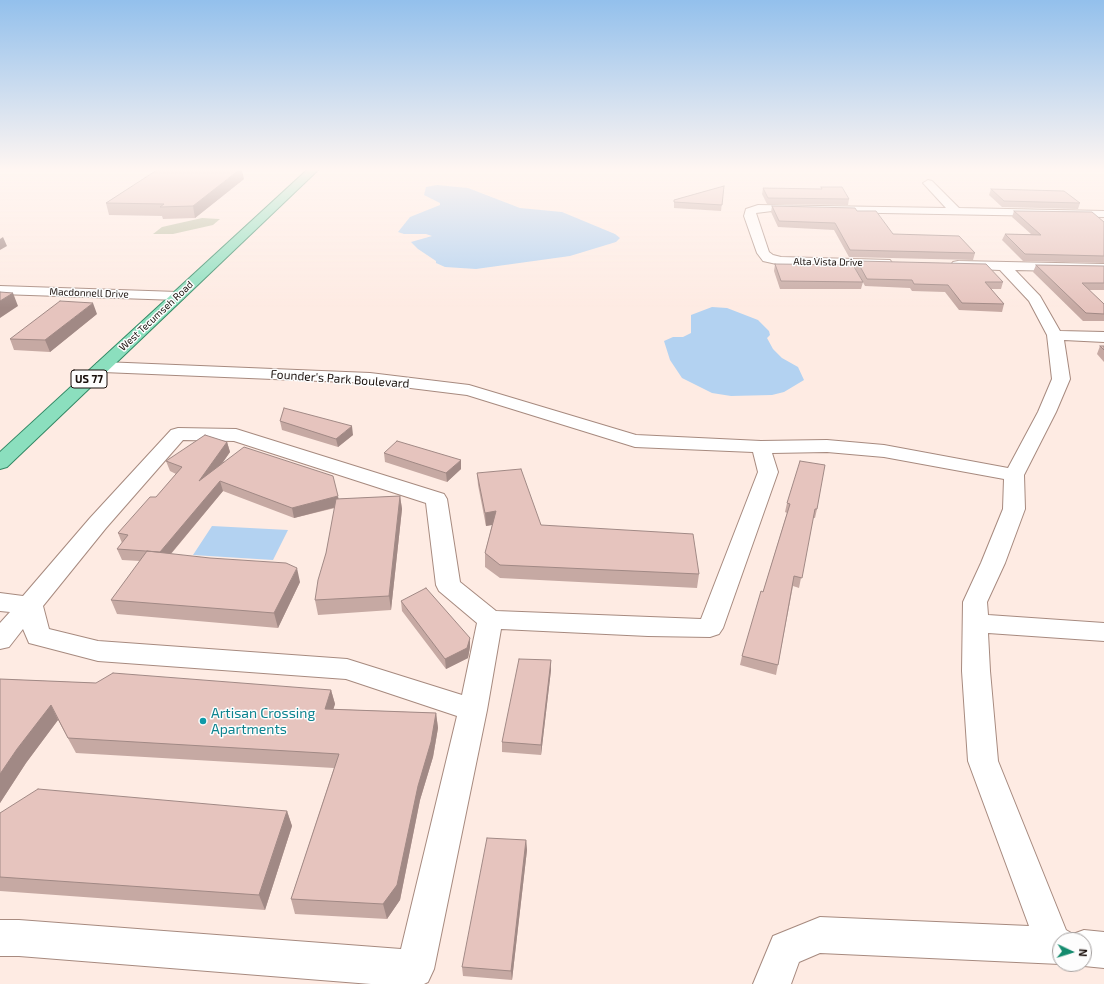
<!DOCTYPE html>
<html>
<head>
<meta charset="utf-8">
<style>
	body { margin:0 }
	#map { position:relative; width:1104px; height:984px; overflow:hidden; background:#feebe3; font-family:"Exo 2",sans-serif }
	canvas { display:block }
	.north { position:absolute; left:1052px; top:932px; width:40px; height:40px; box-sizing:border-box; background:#fdfdfd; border:1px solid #a29e9d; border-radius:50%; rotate:94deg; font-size:11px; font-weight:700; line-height:16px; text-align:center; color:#1a100c }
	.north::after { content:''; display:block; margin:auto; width:14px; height:18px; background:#148b6e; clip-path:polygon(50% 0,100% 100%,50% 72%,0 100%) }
</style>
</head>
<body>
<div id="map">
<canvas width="1104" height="984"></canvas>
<div class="north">N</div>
</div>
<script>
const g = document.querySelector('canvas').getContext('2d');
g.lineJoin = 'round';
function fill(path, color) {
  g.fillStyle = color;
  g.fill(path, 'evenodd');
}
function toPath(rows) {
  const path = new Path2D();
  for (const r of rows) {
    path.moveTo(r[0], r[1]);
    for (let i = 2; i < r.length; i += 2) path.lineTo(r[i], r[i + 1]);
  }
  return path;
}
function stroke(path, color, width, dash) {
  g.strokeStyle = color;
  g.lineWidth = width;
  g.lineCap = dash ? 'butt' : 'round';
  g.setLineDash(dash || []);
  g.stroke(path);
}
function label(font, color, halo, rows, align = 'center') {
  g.font = font + ' "Exo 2",sans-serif';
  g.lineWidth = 3;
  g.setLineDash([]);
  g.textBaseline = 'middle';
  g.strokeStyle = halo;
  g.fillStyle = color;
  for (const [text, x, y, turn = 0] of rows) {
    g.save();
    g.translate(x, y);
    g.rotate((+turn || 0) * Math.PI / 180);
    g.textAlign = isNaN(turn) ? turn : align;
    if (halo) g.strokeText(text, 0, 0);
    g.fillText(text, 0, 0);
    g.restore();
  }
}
fill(toPath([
	[202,218,220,219,213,225,173,234,153,234,162,227]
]), '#c0c3a9');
fill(toPath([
	[437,185,468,188,520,208,562,212,615,234,620,238,616,242,570,256,476,269,445,267,436,263,436,261,418,249,411,242,432,236,426,234,404,234,398,232,410,217,440,205,440,203,424,195,426,187],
	[712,307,727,308,758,320,769,331,770,335,767,338,773,349,782,358,798,367,804,380,784,392,772,395,731,396,712,393,682,378,670,360,664,341,673,337,683,337,691,333,691,315],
	[212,526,288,530,273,560,193,555]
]), '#b3d2f1');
const minor = toPath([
	[928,180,932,181,959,208,1104,211,1104,217,772,211,756,213,769,252,773,255,781,257,890,260,892,263,890,266,885,267,781,265,763,261,757,253,744,216,746,209,758,205,946,208,923,183,928,180],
	[958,261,1104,264,1104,272,1015,270,1040,296,1060,331,1104,332,1104,342,1064,340,1070,379,1056,412,1024,475,1025,509,1005,563,987,602,988,615,1104,623,1104,641,988,633,990,671,998,761,1066,930,1073,934,1084,930,1104,932,1104,968,1084,966,1079,964,1084,964,1084,940,1060,940,1060,964,820,953,799,962,791,984,753,984,773,936,820,917,1029,926,968,761,962,671,963,602,981,563,1003,509,1004,479,884,457,827,452,772,453,778,472,723,628,719,634,710,637,648,636,501,629,487,710,434,969,428,982,424,984,371,984,19,956,0,956,0,920,19,920,401,949,457,716,346,679,98,661,29,643,23,629,9,647,0,649,0,623,10,612,0,611,0,593,23,596,90,518,171,430,178,428,236,429,444,494,447,499,460,582,496,611,701,619,758,472,753,452,635,447,467,395,370,383,103,372,97,371,95,367,97,363,103,362,370,373,469,385,636,435,761,441,827,440,884,445,1008,468,1038,412,1052,379,1047,335,1029,301,1000,270,953,268,951,265,953,262,958,261],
	[183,440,234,441,426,503,436,585,439,591,477,623,462,695,347,659,98,641,49,629,43,606,106,528,183,440],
	[0,286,178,292,183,293,185,296,183,299,178,300,0,294,0,286]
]);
const major = toPath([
	[307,170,318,170,7,467,0,469,0,452,307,170]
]);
stroke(minor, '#a78a7f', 2);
stroke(major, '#318864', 2);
fill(minor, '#fff');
fill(major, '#8bdfbe');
fill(toPath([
	[244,179,195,218,163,219,162,216,109,215,106,203],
	[724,186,721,211,674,208,674,200],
	[821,187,849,199,848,205,767,204,762,194,763,188,821,189],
	[991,189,1080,203,1078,209,1002,207,989,195],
	[772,206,857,211,893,234,975,253,973,260,849,257,834,230,778,227,771,212],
	[1014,211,1104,222,1104,263,1023,261,1002,240,1005,234,1031,234,1012,217],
	[857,261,1003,282,1001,289,991,289,1004,304,1002,312,959,310,945,292,912,291,910,288,865,286,855,268],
	[775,264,863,282,861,289,780,289,774,271],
	[1036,265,1104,266,1104,290,1089,290,1104,304,1104,321,1083,321,1033,272],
	[97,314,50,352,14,350,10,339],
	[1100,346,1104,346,1104,362,1097,354],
	[280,421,353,435,338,447,282,430],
	[227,442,230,452,221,465,339,499,400,496,402,509,391,610,318,615,315,600,326,553,335,508,294,518,223,491,171,554,300,582,278,628,117,614,111,600,140,561,122,560,117,549,122,543,118,533,156,497,176,474,170,471,166,461],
	[384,453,461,469,447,482,385,462],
	[477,473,541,525,699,574,697,588,500,578,485,567,485,553,492,525,486,526,478,485],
	[787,503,817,509,815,518,813,518,799,588,793,586,776,675,740,665,742,656,763,592,787,513,785,512],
	[401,601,470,638,470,647,468,658,446,669,402,611],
	[551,660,551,670,541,755,502,752,502,742],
	[0,679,96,683,331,690,335,704,333,709,436,713,438,728,433,757,420,800,400,900,387,919,295,914,291,899,334,768,76,753,58,720,26,763,0,803],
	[287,811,292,826,265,910,0,891,0,813],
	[526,840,527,850,512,980,463,976,462,967]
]), '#c6a9a3');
fill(toPath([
	[239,170,242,170,244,179,195,218,193,206],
	[3,237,7,246,0,250,0,239],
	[13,293,18,306,0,318,0,301],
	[93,303,97,314,50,352,45,340],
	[352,426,353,435,338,447,336,439],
	[227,442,230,452,202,492,199,481],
	[461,460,461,469,447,482,446,473],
	[220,481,223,491,163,563,160,552],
	[338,496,340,506,294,518,292,508],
	[400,496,402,509,391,610,389,596],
	[496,511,497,524,486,526,485,513],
	[297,568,300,582,278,628,274,613],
	[470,638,470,647,468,658,446,669,445,659],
	[551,660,551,670,541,755,541,745],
	[331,690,335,704,329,724,325,709],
	[51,705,58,720,26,763,0,803,0,774,17,749],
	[436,713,438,728,433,757,420,800,400,900,387,919,383,904,418,786],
	[287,811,292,826,265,910,259,895],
	[526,840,527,850,512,980,511,971]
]), '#a18985');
const building = toPath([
	[157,170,239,170,193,206,160,207,164,204,106,203,157,170],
	[724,186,722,205,674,202,674,200,724,186],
	[821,187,842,187,849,199,768,198,763,188,822,189,821,187],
	[991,189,1064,191,1080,203,1004,201,991,189],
	[772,206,855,208,857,211,876,211,893,234,959,236,975,253,850,250,835,223,779,221,772,206],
	[1014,211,1092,212,1104,222,1104,256,1025,254,1005,234,1041,235,1014,211],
	[857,261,986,264,1003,282,985,282,1004,304,962,303,948,285,914,284,912,280,867,279,857,261],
	[775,264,853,265,863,282,781,281,775,264],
	[1036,265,1104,266,1104,283,1082,283,1104,304,1104,314,1086,313,1036,265],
	[0,292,13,293,0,301,0,292],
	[60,301,93,303,45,340,10,339,60,301],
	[1100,346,1104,346,1104,350,1100,346],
	[284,408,352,426,336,439,280,421,284,408],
	[205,435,227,442,199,481,244,447,333,476,338,496,292,508,220,481,160,552,117,549,128,535,118,533,150,497,156,497,182,467,166,461,205,435],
	[397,441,461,460,446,473,384,453,397,441],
	[800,461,825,465,817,509,815,509,802,578,794,576,778,665,742,656,761,591,763,592,790,504,787,503,800,461],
	[521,469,541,525,693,534,699,574,500,565,485,553,496,511,485,513,477,473,521,469],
	[400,496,389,596,315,600,318,580,326,553,336,499,400,496],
	[147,551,210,558,286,563,297,568,274,613,111,600,147,551],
	[426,588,470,638,467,648,445,659,401,601,426,588],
	[519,659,551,660,541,745,502,742,519,659],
	[113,673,331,690,325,709,436,713,431,742,418,786,397,885,383,904,291,899,339,754,68,738,51,705,17,749,0,774,0,679,96,683,113,673],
	[38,789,287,811,259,895,0,877,0,813,38,789],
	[487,838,526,840,511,971,462,967,487,838]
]);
fill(building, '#e6c4be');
stroke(building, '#a18985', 1);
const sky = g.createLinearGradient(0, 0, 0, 308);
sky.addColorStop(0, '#93c0ec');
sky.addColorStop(0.55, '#fff6f2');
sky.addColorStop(1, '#fff6f200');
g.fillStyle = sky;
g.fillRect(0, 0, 1104, 308);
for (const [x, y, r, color] of [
	[203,721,4,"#0f9aa8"]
]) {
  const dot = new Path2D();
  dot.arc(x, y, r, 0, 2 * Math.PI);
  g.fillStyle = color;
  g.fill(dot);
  stroke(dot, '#fdfdfd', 1.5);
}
label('10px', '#1a100c', '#fdfdfd', [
	["Alta Vista Drive",828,262,1],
	["Macdonnell Drive",89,293,2],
	["West Tecumseh Road",156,316,-43]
]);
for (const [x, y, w] of [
	[89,379,36]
]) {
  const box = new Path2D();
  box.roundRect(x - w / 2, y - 9, w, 18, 3);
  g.fillStyle = '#fdfdfd';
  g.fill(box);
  stroke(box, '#1a100c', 1);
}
label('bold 11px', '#1a100c', null, [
	["US 77",89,379]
]);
label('12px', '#1a100c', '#fdfdfd', [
	["Founder's Park Boulevard",340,379,4]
]);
label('14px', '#0d838f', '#fdfdfd', [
	["Artisan Crossing",211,713],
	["Apartments",211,729]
], 'left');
</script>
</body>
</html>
